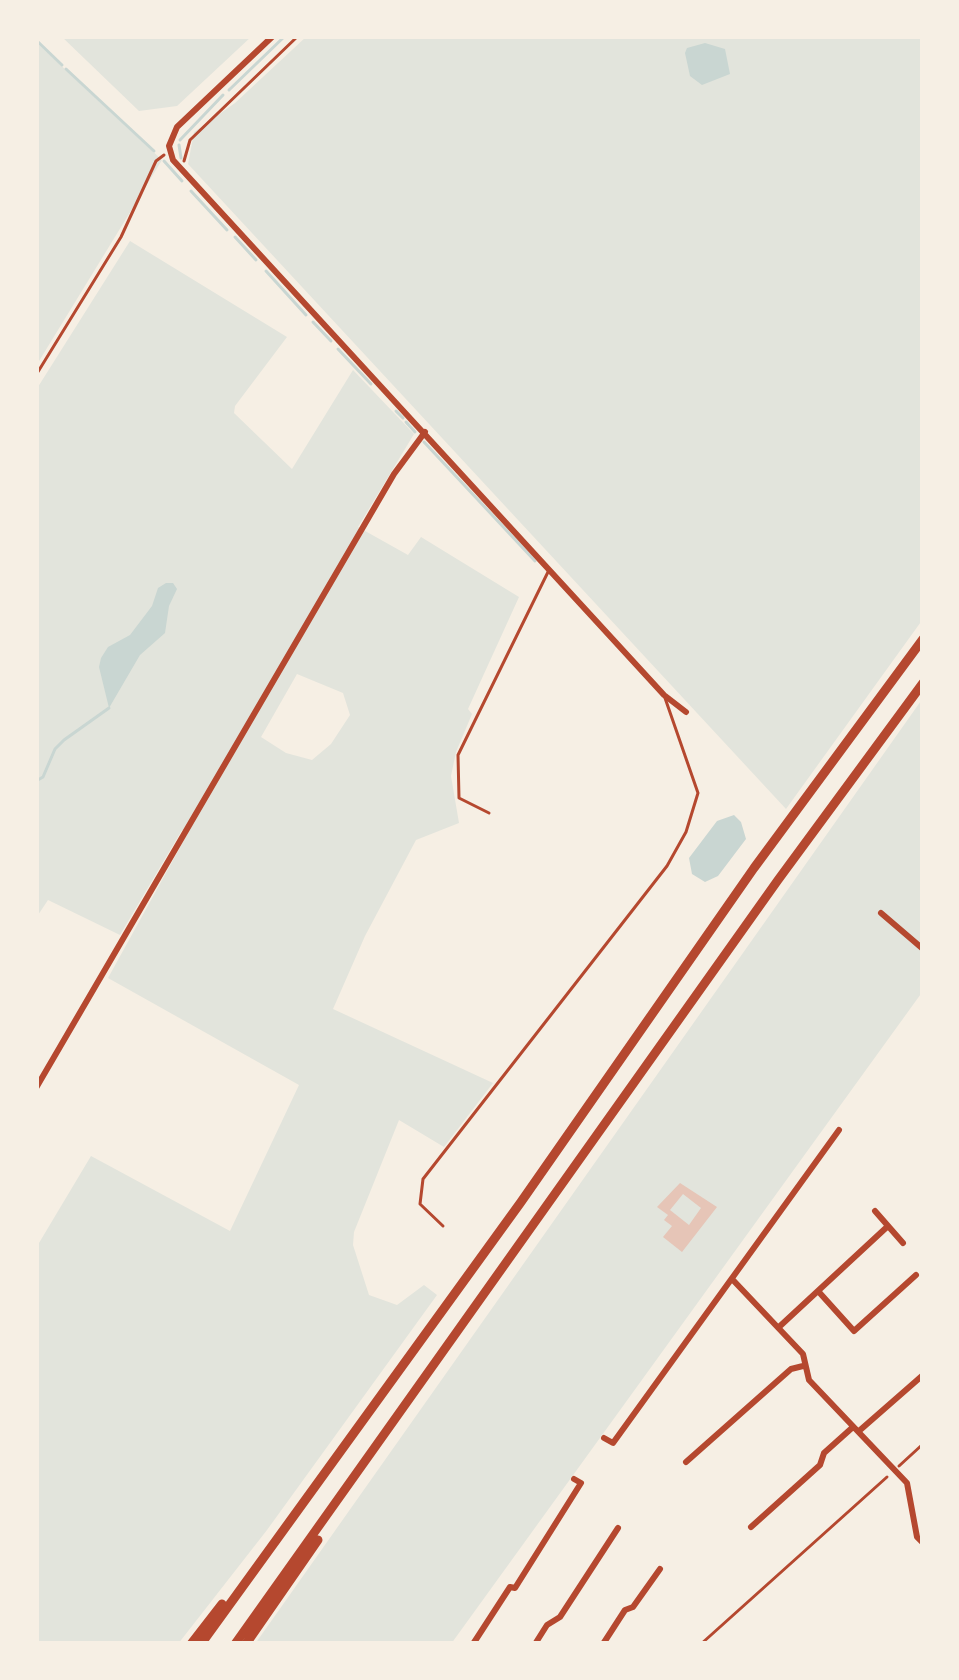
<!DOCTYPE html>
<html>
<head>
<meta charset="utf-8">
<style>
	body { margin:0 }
	#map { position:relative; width:959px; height:1680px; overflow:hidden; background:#f6efe4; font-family:Karla,sans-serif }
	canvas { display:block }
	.frame { position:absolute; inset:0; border:39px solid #f6efe4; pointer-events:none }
</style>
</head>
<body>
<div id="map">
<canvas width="959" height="1680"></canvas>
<div class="frame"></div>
</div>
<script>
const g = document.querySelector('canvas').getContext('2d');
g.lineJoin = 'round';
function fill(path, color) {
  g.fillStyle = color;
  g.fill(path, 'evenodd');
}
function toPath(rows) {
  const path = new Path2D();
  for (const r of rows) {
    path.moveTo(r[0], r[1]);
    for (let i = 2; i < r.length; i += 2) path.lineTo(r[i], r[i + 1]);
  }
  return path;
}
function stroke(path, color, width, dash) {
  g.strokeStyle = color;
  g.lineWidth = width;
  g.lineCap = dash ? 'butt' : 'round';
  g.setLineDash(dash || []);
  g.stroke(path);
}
fill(toPath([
	[61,36,252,36,177,106,139,111],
	[307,36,923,36,923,619,786,809,188,164,194,132,235,103],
	[36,42,162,160,36,366],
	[130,241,287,337,235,406,234,413,292,469,353,370,414,434,358,527,408,555,421,537,519,597,468,709,472,714,456,752,451,776,459,823,416,840,365,936,333,1009,493,1083,444,1147,399,1120,354,1232,353,1245,369,1295,397,1305,424,1285,437,1295,267,1530,178,1644,36,1644,36,1248,91,1156,230,1231,299,1085,108,978,188,833,182,830,120,935,48,900,36,918,36,390],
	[297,674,343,693,350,715,331,744,312,760,286,753,261,737],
	[923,698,923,991,451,1644,255,1644]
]), '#e2e4dc');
fill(toPath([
	[705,43,725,49,730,74,702,85,690,76,685,53,687,48],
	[166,583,173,583,177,589,169,606,165,633,140,655,109,708,99,667,101,658,108,647,130,635,152,606,158,588],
	[734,815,741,822,746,839,718,876,705,882,692,874,689,858,717,821]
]), '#c9d6d2');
stroke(toPath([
	[36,40,62,65],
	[66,69,154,151],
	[229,90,285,36],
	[180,140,223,95],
	[179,145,181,158],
	[164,161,182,181],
	[191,191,227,230],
	[235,237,256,260],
	[266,271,306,315],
	[313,322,331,341],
	[338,349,371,384],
	[396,411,403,418],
	[406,422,415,432],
	[424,442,535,561],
	[36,781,43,777,55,749,64,740,109,708]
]), '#c9d6d2', 3);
fill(toPath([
	[680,1183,717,1207,682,1252,663,1237,672,1226,664,1220,668,1215,657,1207],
	[683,1194,701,1208,689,1225,670,1210]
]), '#e6c5b7');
stroke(toPath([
	[184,161,190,140,298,36],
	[36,375,121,237,156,161,164,155],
	[899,1466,923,1444],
	[701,1644,887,1477]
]), '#b5482f', 3);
stroke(toPath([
	[489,813,459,798,458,755,548,572],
	[443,1226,420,1204,423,1179,667,866,686,832,698,793,665,698]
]), '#b5482f', 3);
stroke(toPath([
	[273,36,177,127,169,146,173,160,664,695,686,712],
	[881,913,923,949],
	[36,1088,394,474,425,432],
	[875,1211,903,1243],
	[732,1279,803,1354,809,1380,907,1483,917,1537,923,1543],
	[818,1291,854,1331,916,1275],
	[779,1327,888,1226],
	[859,1431,923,1375],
	[604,1438,613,1443,839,1130],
	[686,1462,791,1369,803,1366],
	[751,1527,820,1465,824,1453,853,1427],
	[473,1644,510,1587,515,1588,581,1483,574,1479],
	[535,1644,547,1625,560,1617,618,1528],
	[603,1644,625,1610,633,1607,660,1569]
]), '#b5482f', 6);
stroke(toPath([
	[191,1644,222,1604],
	[201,1644,521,1202,754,868,923,639],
	[235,1644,778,880,923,683],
	[246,1644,318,1540]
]), '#b5482f', 9);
</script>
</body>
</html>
